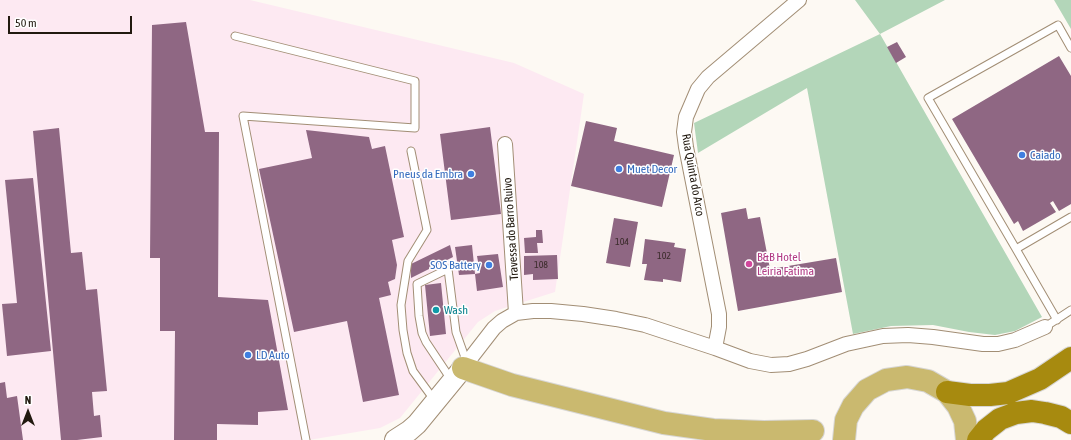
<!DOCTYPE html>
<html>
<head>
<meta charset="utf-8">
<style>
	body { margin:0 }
	#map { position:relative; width:1071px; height:440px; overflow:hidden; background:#fdf9f3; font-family:"Asap Condensed",sans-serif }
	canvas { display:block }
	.north { position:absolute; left:8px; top:392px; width:40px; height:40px; -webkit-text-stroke:3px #fff; paint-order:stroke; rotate:0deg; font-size:11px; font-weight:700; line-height:16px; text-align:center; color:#21190f }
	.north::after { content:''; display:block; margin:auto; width:14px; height:18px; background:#21190f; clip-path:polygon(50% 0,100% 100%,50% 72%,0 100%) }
	.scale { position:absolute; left:8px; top:16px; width:124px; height:18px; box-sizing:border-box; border:2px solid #21190f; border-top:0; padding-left:5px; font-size:12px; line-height:14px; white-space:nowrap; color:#21190f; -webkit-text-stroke:3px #fff; paint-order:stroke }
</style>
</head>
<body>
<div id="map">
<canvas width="1071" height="440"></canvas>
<div class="north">N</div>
<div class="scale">50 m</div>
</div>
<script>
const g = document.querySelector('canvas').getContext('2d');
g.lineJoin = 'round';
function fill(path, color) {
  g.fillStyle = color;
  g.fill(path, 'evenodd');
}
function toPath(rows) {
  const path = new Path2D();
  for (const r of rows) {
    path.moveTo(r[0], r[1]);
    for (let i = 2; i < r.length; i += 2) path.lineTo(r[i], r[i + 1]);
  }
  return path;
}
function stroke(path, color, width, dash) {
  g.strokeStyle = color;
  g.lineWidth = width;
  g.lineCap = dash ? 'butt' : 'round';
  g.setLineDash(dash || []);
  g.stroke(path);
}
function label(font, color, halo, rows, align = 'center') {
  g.font = font + ' "Asap Condensed",sans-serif';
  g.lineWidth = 3;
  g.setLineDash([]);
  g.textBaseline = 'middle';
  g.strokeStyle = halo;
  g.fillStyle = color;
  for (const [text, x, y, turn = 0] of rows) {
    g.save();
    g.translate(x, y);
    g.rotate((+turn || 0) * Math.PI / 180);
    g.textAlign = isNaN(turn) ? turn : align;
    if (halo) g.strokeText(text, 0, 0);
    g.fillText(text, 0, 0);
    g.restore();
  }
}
fill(toPath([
	[0,0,250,0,514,63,584,94,555,292,495,311,478,322,400,418,380,428,309,440,0,440]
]), '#fde9f2');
fill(toPath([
	[855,0,945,0,880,34,1042,317,1015,331,995,335,969,332,933,325,891,326,853,334,807,88,698,153,694,123,880,34],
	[1054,0,1071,0,1071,29]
]), '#b3d6b9');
fill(toPath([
	[186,22,205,132,219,132,218,297,268,300,288,410,258,412,258,425,217,424,217,440,174,440,175,331,160,331,160,258,150,258,152,25],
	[897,42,906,57,896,63,887,47],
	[1059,56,1071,76,1071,204,1059,211,1053,201,1050,203,1056,212,1023,231,1018,221,1014,224,952,119],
	[586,121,617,128,614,141,674,155,662,207,571,186],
	[490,127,501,214,451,220,440,134],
	[59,128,71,253,82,252,86,290,97,289,107,391,92,392,94,416,100,415,102,437,77,440,61,440,33,131],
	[306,130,369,137,372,149,385,146,404,237,392,240,397,265,395,279,388,282,391,295,379,298,399,395,363,402,347,321,294,332,259,169,312,158],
	[33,178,51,351,7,356,2,304,17,303,5,180],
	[746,208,748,219,760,217,770,269,836,258,842,292,738,311,721,213],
	[614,218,638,222,630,267,606,263],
	[536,230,542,230,543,243,537,243,538,253,525,253,524,238,536,237],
	[645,239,675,243,674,247,686,249,681,282,663,279,663,282,644,280,647,264,642,264],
	[450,245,453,257,411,278,411,264],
	[472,245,475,274,459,275,455,247],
	[498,254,503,287,477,291,475,274,480,273,477,256],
	[557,255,558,279,533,280,533,274,524,275,524,256],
	[441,283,446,334,430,336,425,285],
	[5,382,7,398,17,396,23,440,0,440,0,383]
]), '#8f6783');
const lane = toPath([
	[235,36,415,81,415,128,243,116,306,440],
	[411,151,427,230,408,261,401,305,403,330,407,353,413,371,435,401],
	[1016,249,928,98,1058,25,1071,48],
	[1057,320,1016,249,1071,217],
	[1045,327,1071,310],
	[452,381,426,342,422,333,419,316,417,284,448,269,456,332,467,363]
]);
const street = toPath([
	[505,144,516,313],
	[715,348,719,327,719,314,686,147,684,132,686,117,698,89,708,77,799,0],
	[463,368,494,328,502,321,516,313,533,311,551,311,583,314,616,319,645,325,715,348,750,361,771,365,789,364,807,359,846,344,883,336,908,335,933,337,983,344,998,344,1015,340,1045,327]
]);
const secondary = toPath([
	[395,440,409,431,417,424,463,368]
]);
const primary = toPath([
	[463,368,512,385,664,423,713,430,764,432,813,431],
	[844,440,846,420,853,406,867,390,886,380,907,377,928,381,947,392,958,406,965,421,967,440]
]);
const highway = toPath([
	[947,392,970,395,990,395,1008,393,1040,379,1071,358],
	[978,440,986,430,1000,419,1016,413,1032,411,1045,413,1061,417,1071,423]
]);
stroke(lane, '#a28e75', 9);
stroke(street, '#a28e75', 16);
stroke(secondary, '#a28e75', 22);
stroke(primary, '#d7d6d4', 24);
stroke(highway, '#d7d6d4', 24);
stroke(lane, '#fff', 7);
stroke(street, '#fff', 14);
stroke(secondary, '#fff', 20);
stroke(primary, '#cab96f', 22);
stroke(highway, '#a78a0f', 22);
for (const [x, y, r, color] of [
	[1022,155,4,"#3f7fe0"],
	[619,169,4,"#3f7fe0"],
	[471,174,4,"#3f7fe0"],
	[749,264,4,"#d1479c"],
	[489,265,4,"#3f7fe0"],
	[436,310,4,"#0f9aa8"],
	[248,355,4,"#3f7fe0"]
]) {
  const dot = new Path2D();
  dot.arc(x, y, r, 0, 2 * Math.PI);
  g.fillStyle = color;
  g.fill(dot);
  stroke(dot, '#fff', 1.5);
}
label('10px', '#3c2c2c', null, [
	["104",622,242],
	["102",664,256],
	["108",541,265]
]);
label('12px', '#366cbe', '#fff', [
	["Caiado",1030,155],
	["Muet Decor",627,169],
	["Pneus da Embra",463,174,"right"],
	["SOS Battery",481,265,"right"],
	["LD Auto",256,355]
], 'left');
label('12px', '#21190f', '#fff', [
	["Rua Quinta do Arco",693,175,80],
	["Travessa do Barro Ruivo",511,229,-94]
]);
label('12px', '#b23c85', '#fff', [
	["B&B Hotel",757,257],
	["Leiria Fatima",757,271]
], 'left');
label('12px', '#0d838f', '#fff', [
	["Wash",444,310]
], 'left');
</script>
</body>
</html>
